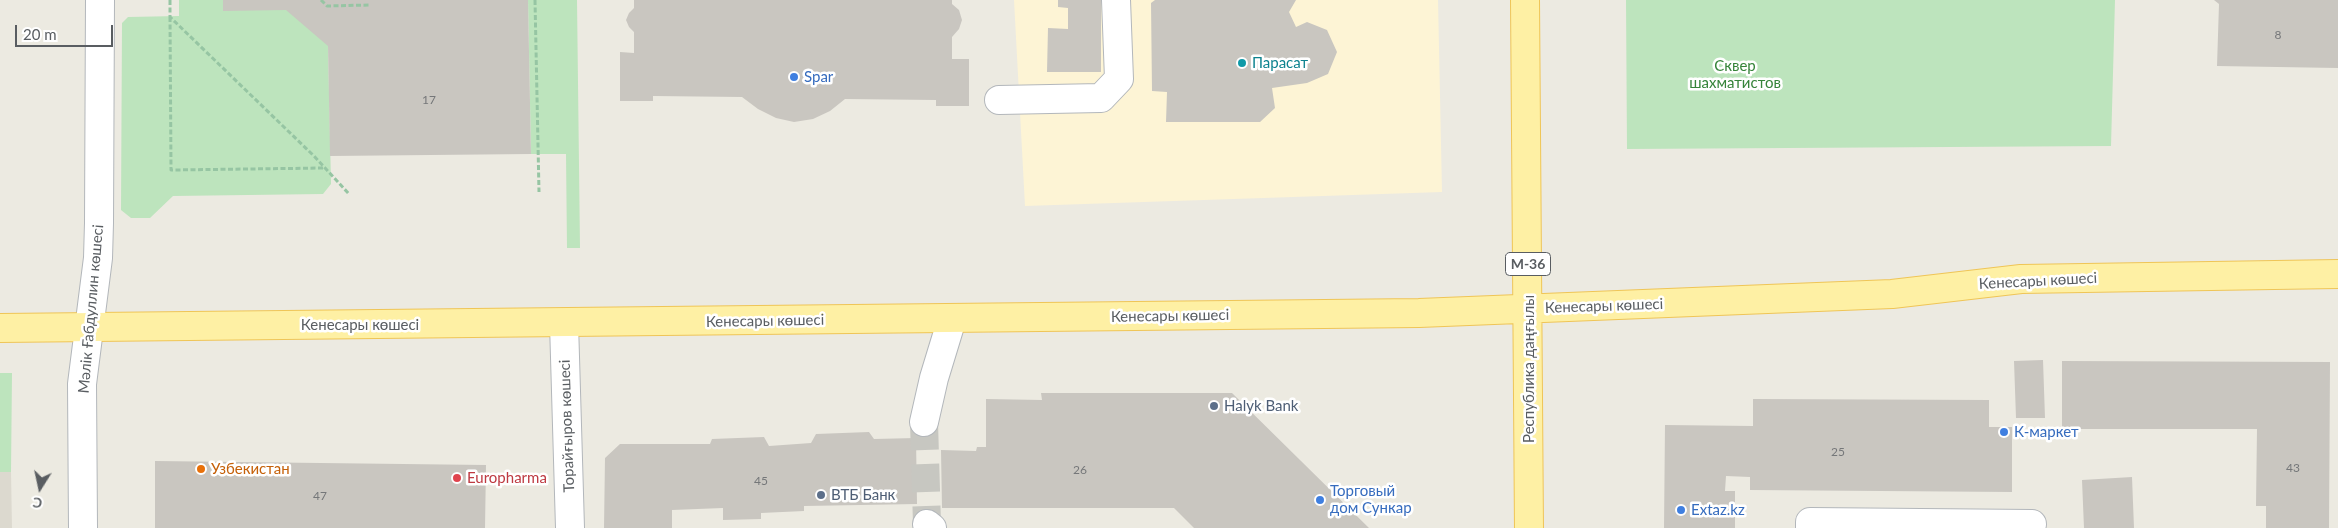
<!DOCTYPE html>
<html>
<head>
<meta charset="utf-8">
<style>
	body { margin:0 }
	#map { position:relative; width:2338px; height:528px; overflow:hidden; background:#eceae1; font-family:Lato,sans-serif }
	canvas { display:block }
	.north { position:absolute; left:15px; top:463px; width:50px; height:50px; -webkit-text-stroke:4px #fff; paint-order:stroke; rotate:190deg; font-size:14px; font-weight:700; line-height:20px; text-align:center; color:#595d61 }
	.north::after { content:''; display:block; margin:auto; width:18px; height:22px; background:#595d61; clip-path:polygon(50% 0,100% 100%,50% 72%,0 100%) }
	.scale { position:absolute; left:15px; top:25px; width:98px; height:22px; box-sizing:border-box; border:2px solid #595d61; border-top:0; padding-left:6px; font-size:15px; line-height:18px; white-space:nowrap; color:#595d61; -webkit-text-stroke:4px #fff; paint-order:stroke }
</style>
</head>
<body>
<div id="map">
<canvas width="2338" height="528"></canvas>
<div class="north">С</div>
<div class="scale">20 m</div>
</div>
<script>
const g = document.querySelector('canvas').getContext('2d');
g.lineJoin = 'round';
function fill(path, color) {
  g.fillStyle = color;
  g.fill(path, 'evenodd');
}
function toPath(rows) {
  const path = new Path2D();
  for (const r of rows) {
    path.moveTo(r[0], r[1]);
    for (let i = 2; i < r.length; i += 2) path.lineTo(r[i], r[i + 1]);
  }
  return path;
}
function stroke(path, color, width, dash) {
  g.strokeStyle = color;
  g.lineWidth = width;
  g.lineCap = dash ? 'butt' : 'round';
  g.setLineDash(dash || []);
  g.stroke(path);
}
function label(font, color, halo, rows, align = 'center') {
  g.font = font + ' Lato,sans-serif';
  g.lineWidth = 5;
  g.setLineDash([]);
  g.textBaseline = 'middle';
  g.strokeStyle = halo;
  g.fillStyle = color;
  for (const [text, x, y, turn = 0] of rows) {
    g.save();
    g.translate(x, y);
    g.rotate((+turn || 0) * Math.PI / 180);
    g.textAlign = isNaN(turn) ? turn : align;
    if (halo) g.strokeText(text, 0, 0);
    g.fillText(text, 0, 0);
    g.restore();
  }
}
fill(toPath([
	[1014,0,1438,0,1442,192,1025,206]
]), '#fdf4d5');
fill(toPath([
	[0,472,11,472,12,528,0,528]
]), '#dcd9cf');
fill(toPath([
	[179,0,327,0,331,184,323,194,173,196,150,218,131,218,121,210,122,23,128,17,179,16],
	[528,0,577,0,580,248,567,248,566,154,531,154],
	[1626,0,2115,0,2111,146,1627,149],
	[0,373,12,373,11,472,0,472]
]), '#bde4bd');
fill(toPath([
	[223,0,528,0,531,154,330,156,328,46,286,10,223,11],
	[634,0,952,0,952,4,959,10,962,20,959,29,952,37,952,59,969,59,969,106,936,106,936,100,845,99,830,111,813,119,794,122,776,118,758,109,742,97,653,96,653,101,620,101,620,52,634,53,634,32,629,27,626,20,629,13,634,8],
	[1058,0,1101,0,1101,72,1047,72,1048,28,1068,29,1068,8,1058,7],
	[1155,0,1296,0,1289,12,1296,27,1307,22,1327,30,1337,52,1328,74,1307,83,1272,88,1275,108,1260,122,1166,122,1167,92,1152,91,1151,3],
	[2214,0,2338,0,2338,68,2217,66,2219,4],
	[2043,360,2045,418,2016,418,2014,361],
	[2062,361,2330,362,2329,528,2266,528,2266,506,2256,506,2257,429,2062,429],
	[1041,393,1232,393,1369,528,1194,528,1174,508,942,508,941,450,976,451,977,447,986,447,986,399,1042,400],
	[1753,399,1989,400,1989,427,2012,427,2012,492,1750,490,1750,477,1726,476,1725,491,1735,491,1735,528,1664,528,1665,425,1753,426],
	[869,432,874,439,916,438,917,504,804,506,804,511,761,513,761,519,723,520,723,508,672,510,672,528,604,528,605,458,620,444,710,444,712,439,764,437,769,446,811,443,816,434],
	[155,461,486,465,485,528,155,528],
	[2132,477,2134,528,2084,528,2082,480]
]), '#c9c6c0');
stroke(toPath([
	[924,422,927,524]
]), '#c7c7c1', 28, [28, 14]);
const minor = toPath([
	[999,100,1101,98,1119,79,1116,0],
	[564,323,570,528],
	[924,422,934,378,952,319],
	[927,524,932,528],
	[83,528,82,384,98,258,99,223,100,0],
	[1810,528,1810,522,2032,524]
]);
const major = toPath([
	[1525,0,1529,528],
	[0,328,1419,313,1892,294,2021,279,2338,274]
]);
stroke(minor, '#b3b7bb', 30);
stroke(major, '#efc557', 30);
stroke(toPath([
	[170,0,170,17,314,156,349,194],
	[321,0,327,6,369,5],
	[535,0,539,192],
	[170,17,171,170,325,168]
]), '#96c5a3', 3, [5, 2.5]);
stroke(minor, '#fff', 28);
stroke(major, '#fef0a4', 28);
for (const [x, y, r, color] of [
	[1242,63,5,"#0f9aa8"],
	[794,77,5,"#3f7fe0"],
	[1214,406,5,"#5c6f8a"],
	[2004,432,5,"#3f7fe0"],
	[201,469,5,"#e8710a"],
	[457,478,5,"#e0444e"],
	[821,495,5,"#5c6f8a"],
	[1320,500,5,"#3f7fe0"],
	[1681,510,5,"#3f7fe0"]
]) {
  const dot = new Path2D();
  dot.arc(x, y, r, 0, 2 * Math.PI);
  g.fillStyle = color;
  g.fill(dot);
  stroke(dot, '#fff', 2);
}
label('12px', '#757779', null, [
	["8",2278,35],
	["17",429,100],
	["25",1838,452],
	["43",2293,468],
	["26",1080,470],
	["45",761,481],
	["47",320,496]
]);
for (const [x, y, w] of [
	[1528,264,45]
]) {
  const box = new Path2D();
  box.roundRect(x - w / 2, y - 11.5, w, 23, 4);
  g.fillStyle = '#fff';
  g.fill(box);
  stroke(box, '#595d61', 1);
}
label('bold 14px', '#595d61', null, [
	["M-36",1528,264]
]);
label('15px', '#0d838f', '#fff', [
	["Парасат",1252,63]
], 'left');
label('15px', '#36843a', '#fff', [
	["Сквер",1735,66],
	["шахматистов",1735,83]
]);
label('15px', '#366cbe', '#fff', [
	["Spar",804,77],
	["К-маркет",2014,432],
	["Торговый",1330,491],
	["дом Сункар",1330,508],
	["Extaz.kz",1691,510]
], 'left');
label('15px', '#595d61', '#fff', [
	["Кенесары көшесі",2038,281,-3],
	["Кенесары көшесі",1604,306,-2],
	["Мәлік Ғабдуллин көшесі",91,309,-85],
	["Кенесары көшесі",1170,316,-1],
	["Кенесары көшесі",765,321,-1],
	["Кенесары көшесі",360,325],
	["Республика даңғылы",1529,369,-90],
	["Торайғыров көшесі",567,426,-92]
]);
label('15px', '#4e5e75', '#fff', [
	["Halyk Bank",1224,406],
	["ВТБ Банк",831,495]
], 'left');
label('15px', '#c56008', '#fff', [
	["Узбекистан",211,469]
], 'left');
label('15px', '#be3a42', '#fff', [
	["Europharma",467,478]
], 'left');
</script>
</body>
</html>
